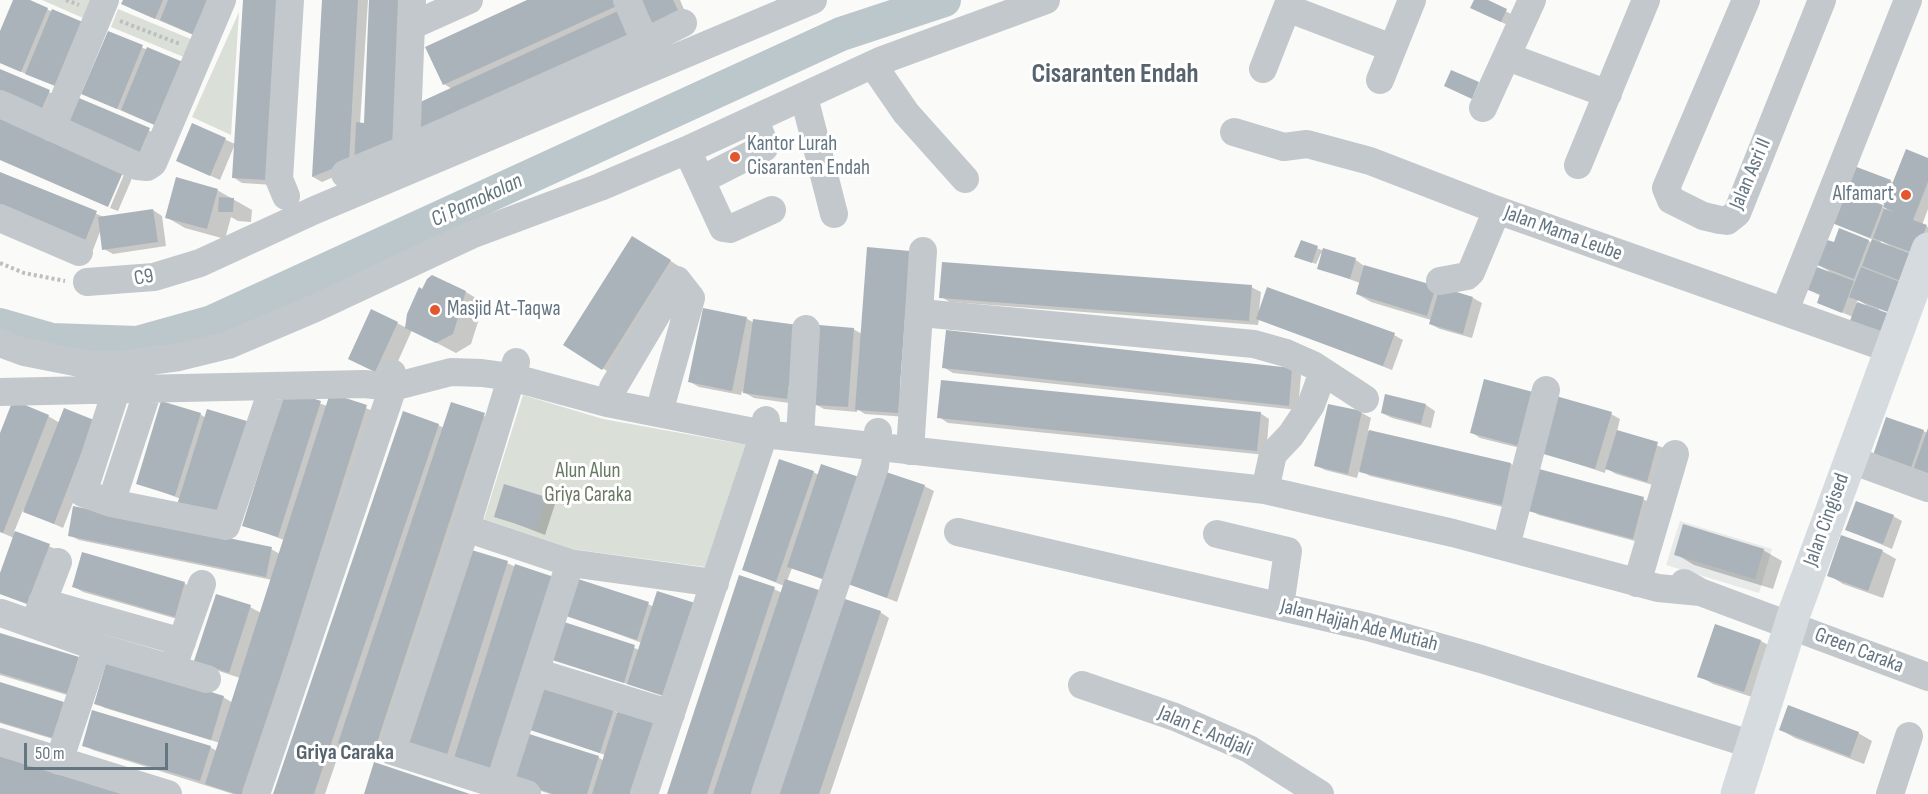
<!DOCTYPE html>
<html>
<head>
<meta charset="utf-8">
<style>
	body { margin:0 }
	#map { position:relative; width:1928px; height:794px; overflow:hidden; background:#fafaf8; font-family:"Sofia Sans Condensed",sans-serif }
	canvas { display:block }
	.scale { position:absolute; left:24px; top:743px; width:144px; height:27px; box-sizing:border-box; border:3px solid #657683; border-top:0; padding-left:8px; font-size:18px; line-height:21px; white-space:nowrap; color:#657683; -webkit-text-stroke:4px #fff; paint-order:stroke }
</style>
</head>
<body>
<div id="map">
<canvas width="1928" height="794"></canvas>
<div class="scale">50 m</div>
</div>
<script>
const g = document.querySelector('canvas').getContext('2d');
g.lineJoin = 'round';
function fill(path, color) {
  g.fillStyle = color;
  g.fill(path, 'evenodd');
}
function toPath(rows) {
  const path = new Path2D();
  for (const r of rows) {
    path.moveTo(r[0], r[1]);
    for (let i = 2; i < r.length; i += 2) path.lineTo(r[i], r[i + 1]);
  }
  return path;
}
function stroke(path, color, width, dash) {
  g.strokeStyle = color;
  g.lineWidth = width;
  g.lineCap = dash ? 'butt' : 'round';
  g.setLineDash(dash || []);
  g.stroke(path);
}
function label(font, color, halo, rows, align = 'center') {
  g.font = font + ' "Sofia Sans Condensed",sans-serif';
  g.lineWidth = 6;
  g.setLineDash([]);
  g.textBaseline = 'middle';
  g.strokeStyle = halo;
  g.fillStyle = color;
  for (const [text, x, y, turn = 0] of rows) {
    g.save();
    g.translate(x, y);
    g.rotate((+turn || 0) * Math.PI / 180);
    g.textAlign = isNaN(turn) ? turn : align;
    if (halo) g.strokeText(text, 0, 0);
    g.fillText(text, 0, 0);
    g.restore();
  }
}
fill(toPath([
	[1680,521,1772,549,1759,593,1666,565]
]), '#e8e9e9');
fill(toPath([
	[42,0,98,0,90,21],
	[118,9,198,42,191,60,111,27],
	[239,12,231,135,192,117],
	[523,395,603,419,747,445,705,567,572,549,484,519]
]), '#dadfd7');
fill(toPath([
	[15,0,26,0,53,12,67,91,0,63,0,35],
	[124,0,220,0,203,39,132,9],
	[245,0,274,185,242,183,233,177],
	[324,0,368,0,360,124,366,124,371,0,410,152,357,167,322,182,313,177],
	[530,0,623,0,627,10,452,89,444,84],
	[643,0,680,0,689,21],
	[1476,0,1484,0,1515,16,1510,26,1481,13],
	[108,33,148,50,166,130,92,98],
	[0,71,58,96,48,119],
	[79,100,159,135,148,160],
	[193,125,235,144,220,180,187,165],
	[1928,160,1928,209,1922,225,1928,227,1928,252,1904,318,1879,309,1878,311,1853,317,1819,303,1821,296,1807,289,1829,271,1816,264,1835,244,1869,241,1872,243,1874,240,1833,223,1882,207,1886,209,1887,205,1847,188,1890,181,1895,184],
	[1881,241,1890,246,1889,247,1879,244],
	[1858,300,1866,305,1865,307,1856,303],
	[125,172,133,176,118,211,110,208],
	[0,173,104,217,153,210,162,216,166,246,113,254,104,249,101,229,93,250],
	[217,190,252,210,251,222,238,221,231,217,225,239,185,228,166,217],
	[1302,242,1324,251,1356,260,1364,266,1473,298,1482,303,1472,338,1440,329,1430,324,1431,320,1371,302,1357,294,1360,283,1319,268,1323,254,1321,253,1316,264,1300,258],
	[642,243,680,267,612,374,565,345],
	[868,249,907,417,865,414,857,409,857,412,824,409,815,404,853,329,862,334],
	[1251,287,1261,292,1259,311,1394,335,1403,340,1392,370,1259,319,1258,325,950,302,941,297],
	[423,291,466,292,484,303,471,344,456,353,412,330,390,379,364,366,372,311,407,328],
	[746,318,754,323,796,404,754,398,742,391,741,395,699,387,690,382],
	[943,367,1292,369,1301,375,1298,410,953,373],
	[286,391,327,406,331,395,376,412,254,794,233,794,93,750,84,745,210,747,217,751,220,743,105,708,96,703,223,697,233,703,240,678,204,666,250,607,261,613,272,580,79,540,69,535,271,549,280,554,284,540,244,525],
	[1532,393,1528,450,1480,438,1471,432],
	[452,404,494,420,382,759,342,744,325,794,275,794,438,425,444,428],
	[1329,405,1362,413,1371,418,1368,431,1511,464,1520,469,1511,509,1370,476,1359,470,1357,478,1325,470,1315,465],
	[1426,405,1435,411,1431,428,1392,418,1382,413],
	[1260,413,1269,419,1266,455,948,423,939,417],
	[200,414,206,418,181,499,138,483],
	[1611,414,1620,419,1617,431,1667,449,1656,486,1616,474,1606,468,1605,473,1541,452],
	[48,416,60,423,103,427,63,528,23,510,14,532,58,550,37,608,0,594,0,578,14,538,0,532,0,437],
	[1923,431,1928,433,1928,476,1887,468],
	[813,472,819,475,838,585,792,568,787,581,771,794,669,794,774,589,782,593,784,586,743,569],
	[505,486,555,504,545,535,496,516],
	[924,486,934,491,897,602,847,583],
	[1643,499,1652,504,1642,543,1539,515,1530,510],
	[1893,516,1902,521,1892,549,1847,530],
	[1763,550,1782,561,1773,589,1694,565,1676,554],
	[1882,551,1896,559,1883,598,1843,584,1829,575],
	[507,563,516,567,457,759,415,746],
	[184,583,193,589,184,621,83,592,74,587],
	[648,604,654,607,674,700,551,658,562,623,640,650,642,643,564,614],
	[880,612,889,618,830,794,778,794],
	[1716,626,1761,641,1775,649,1758,699,1713,684,1699,676],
	[0,635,77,698,0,675],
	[0,684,63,742,0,723],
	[613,710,619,714,644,794,550,794,522,785,598,757,604,761,605,755,529,728],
	[1781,730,1858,733,1872,741,1864,764,1795,738]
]), '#0003');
stroke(toPath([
	[0,325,52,340,137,343,212,322,841,34,944,0]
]), '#bbc7cb', 34);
fill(toPath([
	[13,0,30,0,48,8,21,72,0,63,0,31],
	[123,0,163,0,155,19,121,4],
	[168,0,208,0,194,35,160,20],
	[243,0,278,0,266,180,232,178],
	[322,0,358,0,349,162,312,177],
	[369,0,407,0,401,147,354,167,356,122,364,123],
	[527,0,617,0,619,5,443,85,425,47],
	[641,0,673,0,681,16,654,28],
	[1474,0,1488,0,1507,9,1501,22,1470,8],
	[52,9,85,23,58,87,25,74],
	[620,10,634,42,416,142,416,104],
	[108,31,143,45,117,109,81,94],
	[147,47,183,62,157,126,121,110],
	[0,69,50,90,39,115,0,99],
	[1451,70,1479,82,1472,99,1444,86],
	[79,98,150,128,138,156,67,126],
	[0,116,124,170,108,207,0,160],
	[192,123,226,138,210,176,176,161],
	[1906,149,1928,158,1928,182,1913,220,1927,225,1916,254,1873,238,1884,209,1894,212,1883,207],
	[1854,166,1891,180,1883,203,1845,189],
	[0,172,97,211,83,246,0,212],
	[176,177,218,189,207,229,165,218],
	[1844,191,1883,205,1870,238,1832,223],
	[219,197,234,198,233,212,218,212],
	[153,209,158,242,102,250,98,217],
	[1839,228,1869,240,1854,279,1815,264,1824,239,1834,242],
	[632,236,671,260,602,370,563,345],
	[1872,239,1916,256,1906,283,1862,266],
	[1301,240,1318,246,1312,263,1294,257],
	[867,247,910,251,898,413,855,410],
	[1323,248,1356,258,1350,279,1317,269],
	[942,262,1252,285,1249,321,939,298],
	[1364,265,1436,286,1427,316,1356,294],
	[1814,266,1854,281,1842,313,1817,303,1820,294,1805,289],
	[1861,267,1905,284,1894,314,1849,297],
	[432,275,466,291,453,334,436,343,405,328,407,314,419,287,422,289,427,279],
	[1267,287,1395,333,1383,366,1256,319],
	[1440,287,1473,297,1463,334,1429,324],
	[1857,302,1893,315,1884,340,1848,326],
	[703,308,747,317,732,391,688,382],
	[371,309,398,322,375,372,348,359],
	[753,319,798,325,787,399,743,393],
	[819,325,854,328,848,407,813,405],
	[946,330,1292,368,1289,406,942,368],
	[1484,379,1533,392,1519,446,1470,433],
	[941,380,1261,412,1257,451,937,418],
	[285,389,321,401,278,537,242,526],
	[330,393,367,405,244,794,236,794,205,784],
	[1385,394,1426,404,1421,424,1381,413],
	[1556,396,1612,412,1595,469,1540,453],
	[13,400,49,415,3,533,0,532,0,433],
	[161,401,201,413,175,496,136,484],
	[451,402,485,413,373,755,338,743],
	[1328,404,1362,411,1348,474,1314,466],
	[64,408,94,420,54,524,23,512],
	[207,409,250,422,219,518,177,505],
	[403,411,439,424,429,454,314,794,273,794],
	[1886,417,1924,430,1909,474,1871,461],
	[1928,428,1928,475,1913,470],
	[1369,430,1511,463,1502,505,1359,472],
	[1617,430,1658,442,1647,482,1605,469],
	[779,459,814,471,776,582,742,570],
	[821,464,862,478,829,581,787,567],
	[1539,469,1644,497,1633,539,1528,511],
	[883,471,925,485,887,598,845,583],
	[504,484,546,497,536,530,494,517],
	[1856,501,1894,515,1883,544,1845,530],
	[73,506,272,547,266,577,68,536],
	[1683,524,1764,549,1755,579,1674,555],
	[15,531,50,544,28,604,0,594,0,573],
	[1841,535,1883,550,1868,591,1827,576],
	[465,548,508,561,447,755,404,742],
	[82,552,185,582,175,617,72,587],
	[515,564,554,577,493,771,454,758],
	[739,575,775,587,707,794,667,794],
	[575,578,649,602,637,640,563,615],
	[785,579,828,593,760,794,713,794],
	[657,591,695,603,665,696,627,684],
	[216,594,251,605,229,673,194,661],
	[842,598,881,611,819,794,776,794],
	[561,621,635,645,624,683,549,659],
	[1715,624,1761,640,1744,692,1697,677],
	[0,633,79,657,68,694,0,673],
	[107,660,224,696,211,740,94,704],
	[0,682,64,702,53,738,0,722],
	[541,685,614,709,600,753,527,729],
	[1788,705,1859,732,1850,757,1779,730],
	[92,710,211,746,200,781,82,746],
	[618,710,656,722,633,794,592,794],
	[526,733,599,756,587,794,553,794,511,780],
	[0,756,120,793,120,794,0,794],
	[374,762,470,794,364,794]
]), '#aab3b9');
stroke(toPath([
	[66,0,79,5],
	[120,21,180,44],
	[0,263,24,273,65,281]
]), '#bbbfc2', 4, [3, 3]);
stroke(toPath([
	[627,0,645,42],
	[1746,0,1666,188,1671,200,1703,216,1720,220,1727,221,1737,213,1822,0],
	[1287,8,1392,48],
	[411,26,469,0],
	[1508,57,1608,94],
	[873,65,906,113,965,179],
	[1263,69,1290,0],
	[1380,80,1412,0],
	[804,97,834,214],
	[0,104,137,166,147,167,153,163,222,0],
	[1483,108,1532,0],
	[52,128,105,0],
	[1234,132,1284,147,1307,144,1370,161,1497,210,1890,349],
	[406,149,645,42,683,23],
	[687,150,723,228,730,229,772,210],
	[1578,165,1646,0],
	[345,174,406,149,412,0],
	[701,180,764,148,764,143,755,120],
	[286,196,279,179,290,0],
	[0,218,79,252],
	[1440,281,1467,276,1471,272,1497,210],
	[87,282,154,277,200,263,315,210,813,0],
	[1785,310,1908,0],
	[921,313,1254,344,1286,353,1313,365,1365,399],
	[0,343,24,352,85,364,119,365,179,357,228,345,313,309,471,235,600,187,687,150,880,61,1046,0],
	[516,362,466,528,392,751,527,794],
	[613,388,677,280,691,298,663,398],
	[116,391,83,493,111,503,226,526,273,387],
	[0,392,364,384,393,387,451,372,482,373,511,377,607,403,764,434,1265,490,1453,533,1658,588,1700,592],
	[800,438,806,329],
	[910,451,923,251],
	[1849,459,1928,488],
	[1265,490,1273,454,1291,435,1311,405,1323,372],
	[111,503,148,390],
	[466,528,570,563,715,583],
	[1510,531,1546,390],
	[958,532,1368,627,1481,659,1753,745],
	[1217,534,1288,551,1280,606],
	[1637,583,1675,454],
	[1684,583,1700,592,1928,677],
	[42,602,182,642],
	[1,613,97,647,207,679],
	[36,619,58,562],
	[176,658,202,584],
	[535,672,671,714],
	[1082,685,1175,717,1249,749,1320,794],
	[0,742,168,794],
	[59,761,97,647],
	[499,785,570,563],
	[256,794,393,387,392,373],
	[644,794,764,434,766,420],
	[765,794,875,466,878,432],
	[1890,794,1909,736]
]), '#c3c8cc', 28);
stroke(toPath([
	[1737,794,1795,611,1928,249]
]), '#d6dbdf', 33);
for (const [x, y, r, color] of [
	[735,157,6,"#e4572e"],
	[1906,195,6,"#e4572e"],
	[435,310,6,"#e4572e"]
]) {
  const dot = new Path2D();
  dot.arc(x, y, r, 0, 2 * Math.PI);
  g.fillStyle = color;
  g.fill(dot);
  stroke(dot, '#fff', 2);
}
label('21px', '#657683', '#fff', [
	["Kantor Lurah",747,145],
	["Cisaranten Endah",747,169],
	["Alfamart",1894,195,"right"],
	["Masjid At-Taqwa",447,310]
], 'left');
label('21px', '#657683', '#fff', [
	["Jalan Asri II",1751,174,-67],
	["Jalan Mama Leube",1563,234,20],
	["C9",144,278,-10],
	["Jalan Cingised",1827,520,-70],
	["Jalan Hajjah Ade Mutiah",1359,626,14],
	["Green Caraka",1859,651,21],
	["Jalan E. Andjali",1205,732,23]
]);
label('21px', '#687a64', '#fff', [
	["Alun Alun",588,472],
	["Griya Caraka",588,496]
]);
label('italic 22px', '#60757c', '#fff', [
	["Ci Pamokolan",477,201,-25]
]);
label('bold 22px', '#57646e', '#fff', [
	["Griya Caraka",345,753]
]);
label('bold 27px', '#57646e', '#fff', [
	["Cisaranten Endah",1115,75]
]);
</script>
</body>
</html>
